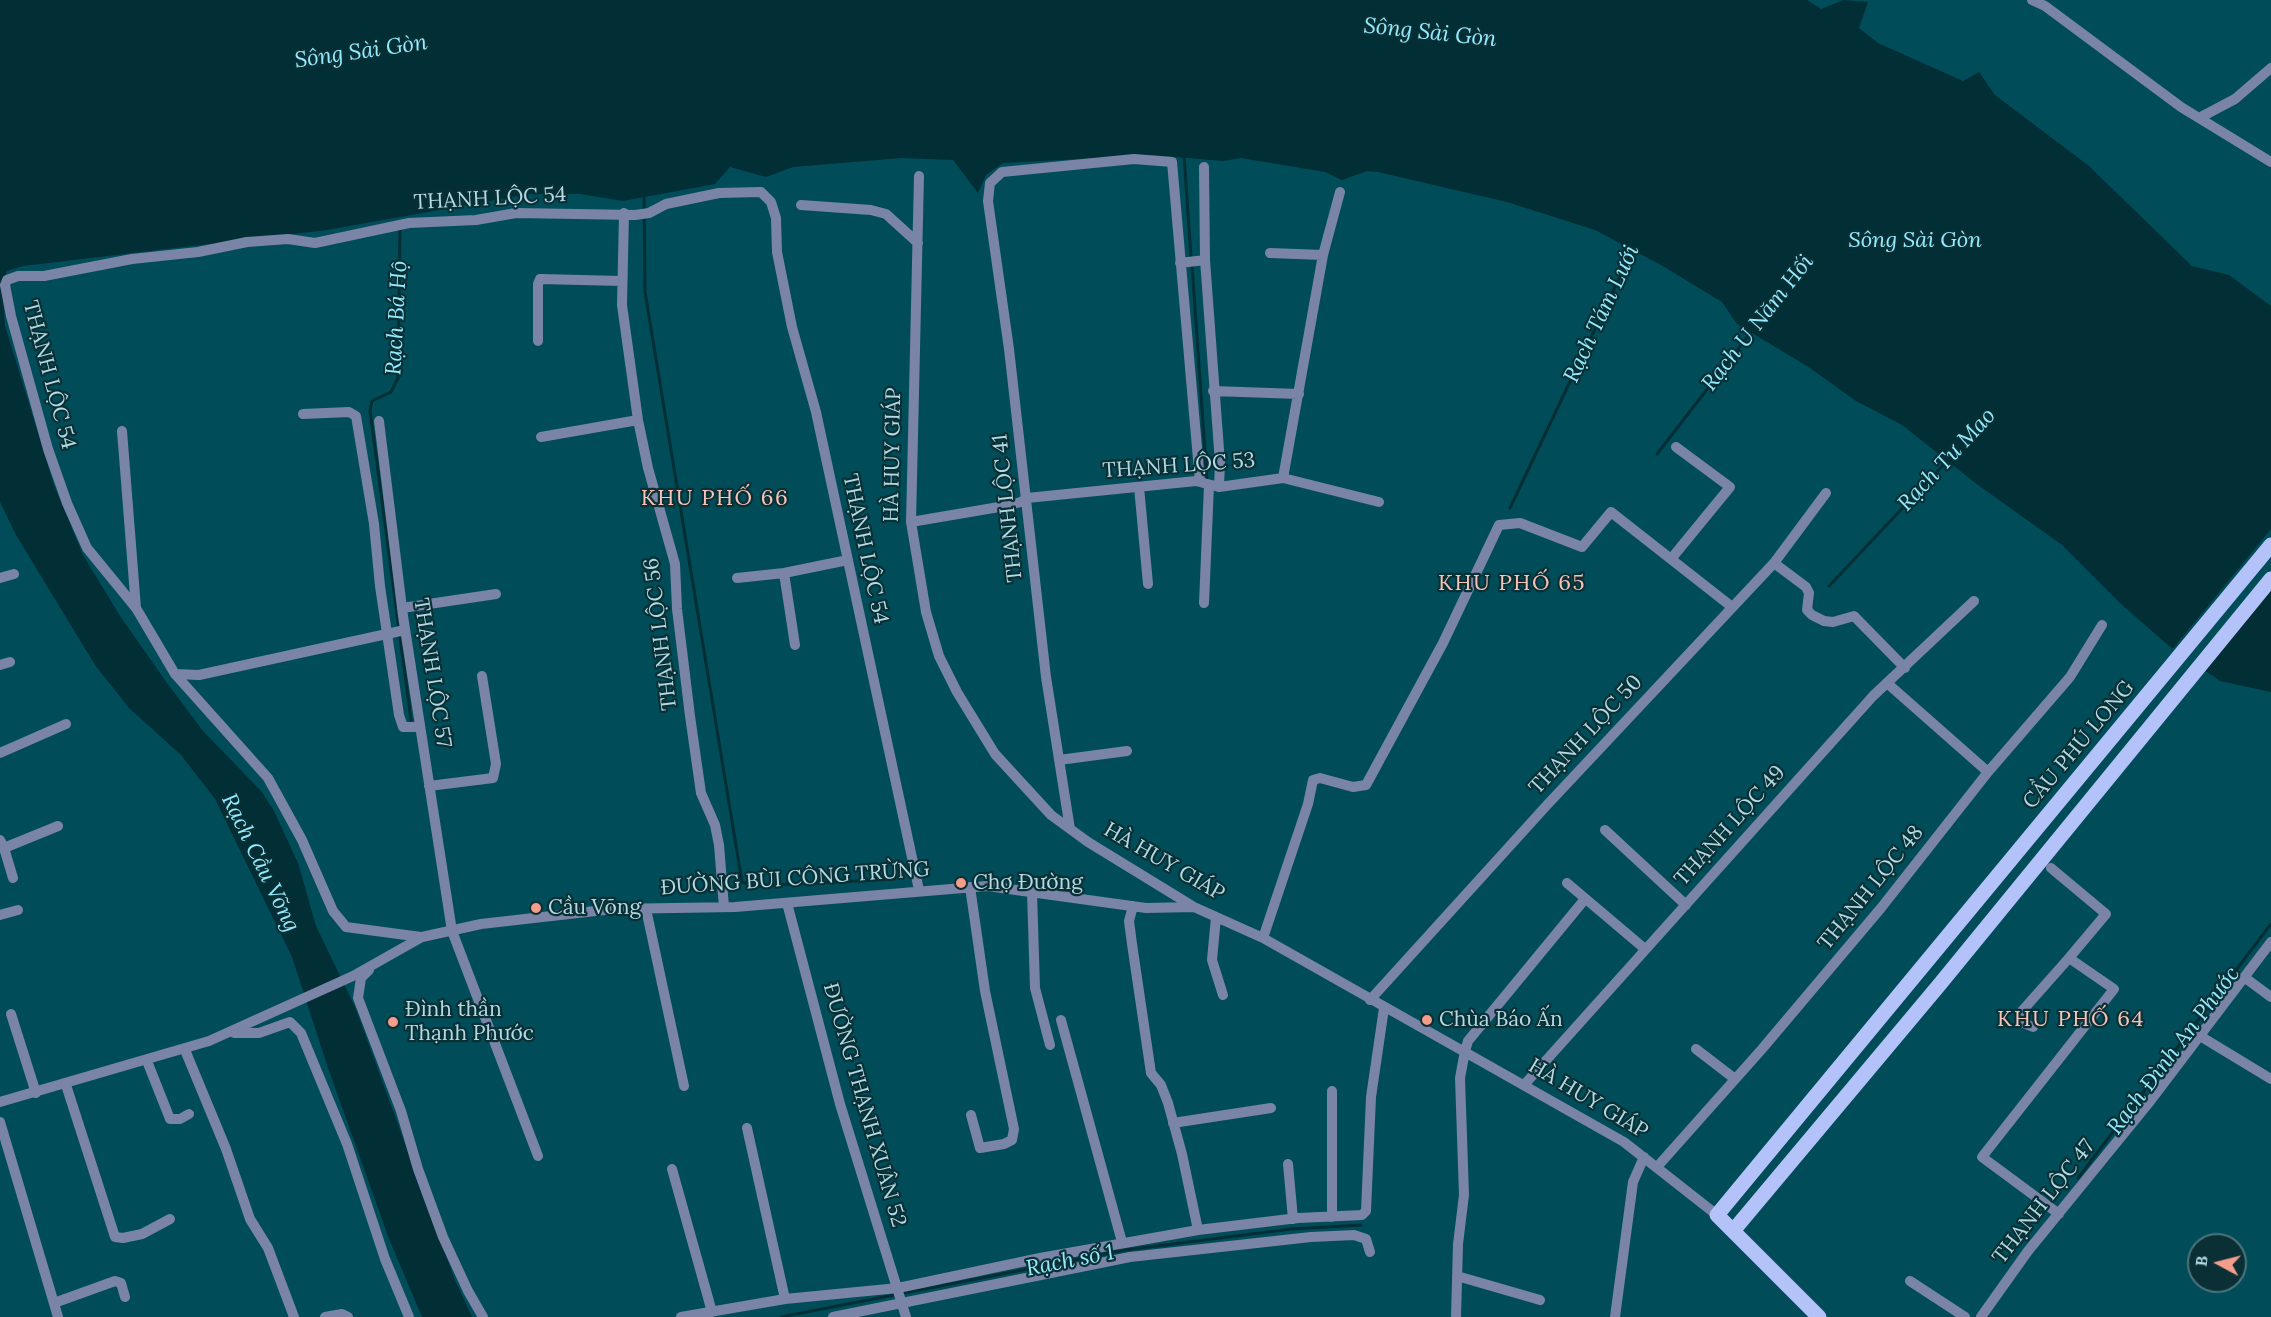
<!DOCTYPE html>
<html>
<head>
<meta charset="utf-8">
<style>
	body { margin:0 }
	#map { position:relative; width:2271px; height:1317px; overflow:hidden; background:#004d59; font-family:Lora,serif }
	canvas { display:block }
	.north { position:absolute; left:2187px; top:1233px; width:60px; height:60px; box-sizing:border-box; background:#0a3036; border:2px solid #4e747b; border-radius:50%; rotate:277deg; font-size:16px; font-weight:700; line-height:24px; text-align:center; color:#b3dae3 }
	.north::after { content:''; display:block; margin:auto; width:21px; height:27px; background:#f49d8b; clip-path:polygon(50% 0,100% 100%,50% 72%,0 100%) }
</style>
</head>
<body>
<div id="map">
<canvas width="2271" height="1317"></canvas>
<div class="north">B</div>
</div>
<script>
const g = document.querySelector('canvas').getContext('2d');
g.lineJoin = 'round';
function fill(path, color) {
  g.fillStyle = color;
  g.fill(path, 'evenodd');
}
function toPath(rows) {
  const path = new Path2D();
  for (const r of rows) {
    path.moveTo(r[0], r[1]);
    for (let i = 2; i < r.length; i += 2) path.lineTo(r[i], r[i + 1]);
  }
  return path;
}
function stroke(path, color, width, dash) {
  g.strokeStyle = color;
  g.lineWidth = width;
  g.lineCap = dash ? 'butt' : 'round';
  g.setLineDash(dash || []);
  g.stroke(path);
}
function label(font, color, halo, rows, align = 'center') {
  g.font = font + ' Lora,serif';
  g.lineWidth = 4.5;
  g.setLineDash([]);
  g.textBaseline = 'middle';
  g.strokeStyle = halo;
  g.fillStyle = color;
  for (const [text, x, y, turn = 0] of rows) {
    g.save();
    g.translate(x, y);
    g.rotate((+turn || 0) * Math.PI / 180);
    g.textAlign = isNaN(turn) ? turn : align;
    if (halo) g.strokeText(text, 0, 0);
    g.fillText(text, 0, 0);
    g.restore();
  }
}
fill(toPath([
	[0,0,1807,0,1821,9,1843,0,1868,2,1859,28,1878,43,1963,81,1979,72,1995,95,2089,166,2192,266,2229,275,2271,306,2271,692,2220,681,2169,646,2121,604,2062,545,1978,485,1902,425,1856,401,1807,366,1737,324,1722,302,1661,265,1595,230,1507,202,1378,172,1367,171,1342,180,1325,172,1241,158,1223,161,1153,155,1003,163,986,175,978,193,953,160,901,158,793,167,766,177,730,167,715,184,623,201,580,194,529,194,327,230,23,266,7,271,2,286,5,326,54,485,83,555,120,616,167,683,203,731,262,792,274,811,298,863,316,926,355,1007,455,1280,472,1317,422,1317,389,1239,328,1068,292,957,215,799,181,755,129,708,95,665,16,535,0,502]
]), '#022e35');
fill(toPath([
	[2271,529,2271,590,2203,673,2171,651]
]), '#004d59');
stroke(toPath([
	[1184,154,1191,258],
	[644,194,645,292,742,882,754,886,895,879],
	[400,228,398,378,391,392,372,401,370,411,411,720],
	[1192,265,1207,481],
	[1657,454,1752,331],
	[1510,508,1633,249],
	[1829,586,1949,459],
	[2078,1178,2271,924],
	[781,1317,1125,1250,1291,1229,1361,1225]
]), '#022e35', 3);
stroke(toPath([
	[2032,0,2045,6,2181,107,2271,162],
	[2199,118,2235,99,2271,68],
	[1204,167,1205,260,1220,463,1219,487],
	[919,176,911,522,926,612,939,656,957,692,995,754,1051,815,1088,842,1194,907,1263,938,1624,1142,1717,1215],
	[801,205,871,210,886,214,918,243],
	[624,213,622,305,638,420,648,468,675,564,677,609,690,716,701,793,715,825,719,845,724,907],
	[1270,253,1323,255,1340,192],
	[1180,263,1205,260],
	[538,341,538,284,540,279,622,281],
	[1213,391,1299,394],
	[303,414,349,412,356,416,374,524,380,586,399,715,403,727,420,727],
	[379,421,403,616,452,931,538,1156],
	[122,431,136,608,175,674,268,778,302,840,333,911,346,927,421,937],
	[541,437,638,420],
	[1283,478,1323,255],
	[1139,487,1148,584],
	[911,522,1005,506,1021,502,1027,498,1196,481,1219,487,1283,478,1379,502],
	[1671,559,1730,487,1676,447],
	[1774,563,1806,587,1809,593,1807,610,1812,615,1824,621,1833,622,1854,616,1905,668],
	[784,573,795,645],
	[0,578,14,574],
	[737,578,784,573,848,560],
	[1204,603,1209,485],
	[136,608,87,548,67,503,48,449,11,316,5,285,7,280,18,276,44,276,132,259,198,252,247,242,288,239,315,243,409,223,476,220,516,213,635,215,649,213,666,204,719,193,761,192,771,202,776,218,777,252,792,327,816,412,919,890],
	[402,608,496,594],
	[0,665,10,662],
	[175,674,199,675,405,630],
	[1887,683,1988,772],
	[0,753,66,724],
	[1059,760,1127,751],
	[429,786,493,778,496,764,482,676],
	[1070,829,1046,677,1009,349,988,201,990,183,1002,172,1134,159,1172,162,1200,482],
	[1605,830,1686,905],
	[0,840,4,848,58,826],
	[4,848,13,878],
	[2051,868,2106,914,2069,958],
	[1567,883,1645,949],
	[970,887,985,991,1014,1129,1012,1140,1004,1144,980,1148,971,1115],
	[1032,892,1035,988,1050,1045],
	[787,903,840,1104,906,1317],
	[1133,906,1129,921,1132,944,1151,1073,1161,1085,1168,1103,1182,1154,1198,1230],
	[646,909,684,1086],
	[0,915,18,910],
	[1216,917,1212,960,1223,995],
	[1263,938,1308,804,1313,780,1320,778,1353,787,1366,785,1443,643,1499,525,1520,523,1582,547,1611,512,1732,607],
	[369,970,361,978,358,998,401,1111,418,1169,443,1237,468,1291,483,1317],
	[2244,977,2271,997],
	[1370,1000,1547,805,1774,563,1826,493],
	[11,1014,36,1093],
	[1061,1020,1122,1242],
	[2033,1027,2021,1022,2022,1011,2069,958,2114,989,1982,1157,2059,1214],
	[234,1033,259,1033,290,1022,301,1033,347,1144,385,1259,409,1317],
	[2200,1036,2271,1079],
	[1696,1049,1735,1079],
	[185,1050,226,1149,250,1219,268,1248,294,1317],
	[147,1061,170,1119,180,1119,189,1114],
	[66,1085,115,1237,123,1238,142,1234,170,1219],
	[1524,1085,1873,696,1974,601],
	[0,1102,209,1041,353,976,422,937,481,924,613,909,735,907,987,886,1146,908,1194,907],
	[0,1122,58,1317],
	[1173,1123,1271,1108],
	[747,1128,785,1299],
	[1288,1164,1293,1219],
	[1657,1167,1762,1049,1881,908,1988,772,2070,677,2102,625],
	[672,1169,712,1312],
	[1332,1217,1332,1091],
	[1457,1276,1540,1300],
	[1910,1281,1965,1317],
	[54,1303,115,1281,121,1283,125,1297],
	[325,1317,342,1314,348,1317],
	[681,1317,785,1299,898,1288,1040,1258,1198,1230,1298,1218,1362,1215,1366,1211,1371,1097,1384,1008],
	[833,1317,1130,1257,1311,1237,1354,1235,1366,1239,1370,1252],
	[1456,1317,1458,1244,1464,1195,1460,1078,1465,1051,1468,1041,1585,899],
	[1615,1317,1633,1182,1644,1157],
	[1981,1317,2028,1251,2151,1100,2271,942]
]), '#7a84a6', 10);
stroke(toPath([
	[1733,1231,1940,984,2271,579],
	[1819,1317,1717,1215,2271,545]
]), '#b3c3f9', 15);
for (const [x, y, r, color] of [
	[961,883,6,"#f49d8b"],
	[536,908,6,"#f49d8b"],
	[1427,1020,6,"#f49d8b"],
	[393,1022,6,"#f49d8b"]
]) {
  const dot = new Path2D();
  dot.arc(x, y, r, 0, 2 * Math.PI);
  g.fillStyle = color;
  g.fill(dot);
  stroke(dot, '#0a3036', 2);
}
label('21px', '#b3dae3', '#0a3036', [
	["THẠNH LỘC 54",490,199,-3],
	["THẠNH LỘC 54",49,375,75],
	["HÀ HUY GIÁP",893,455,-89],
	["THẠNH LỘC 53",1179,466,-4],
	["THẠNH LỘC 41",1008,508,-96],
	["THẠNH LỘC 54",865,549,78],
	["THẠNH LỘC 56",661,634,-97],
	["THẠNH LỘC 57",432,673,81],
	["THẠNH LỘC 50",1586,735,-47],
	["CẦU PHÚ LONG",2079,745,-50],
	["THẠNH LỘC 49",1730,826,-48],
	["HÀ HUY GIÁP",1164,862,30],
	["ĐƯỜNG BÙI CÔNG TRỪNG",795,879,-4],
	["THẠNH LỘC 48",1871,888,-51],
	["HÀ HUY GIÁP",1588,1099,31],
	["ĐƯỜNG THẠNH XUÂN 52",864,1105,74],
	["THẠNH LỘC 47",2044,1202,-52]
]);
label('21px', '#b3dae3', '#0a3036', [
	["Chợ Đường",973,883],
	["Cầu Võng",548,908],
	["Đình thần",405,1010],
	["Thạnh Phước",405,1034],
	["Chùa Báo Ấn",1439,1020]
], 'left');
label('italic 22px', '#94ebfe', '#0a3036', [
	["Sông Sài Gòn",1430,33,6],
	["Sông Sài Gòn",361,52,-8],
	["Sông Sài Gòn",1915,241],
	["Rạch Tám Lưới",1602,314,-65],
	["Rạch Bá Hộ",397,318,-87],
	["Rạch U Năm Hối",1758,323,-52],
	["Rạch Tư Mao",1947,460,-47],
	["Rạch Cầu Võng",260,863,64],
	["Rạch Đình An Phước",2174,1051,-53],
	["Rạch số 1",1070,1261,-11]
]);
g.letterSpacing = '1.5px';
label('22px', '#f7c4b9', '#0a3036', [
	["KHU PHỐ 66",715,499],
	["KHU PHỐ 65",1512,584],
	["KHU PHỐ 64",2071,1020]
]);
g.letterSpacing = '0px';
</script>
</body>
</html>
